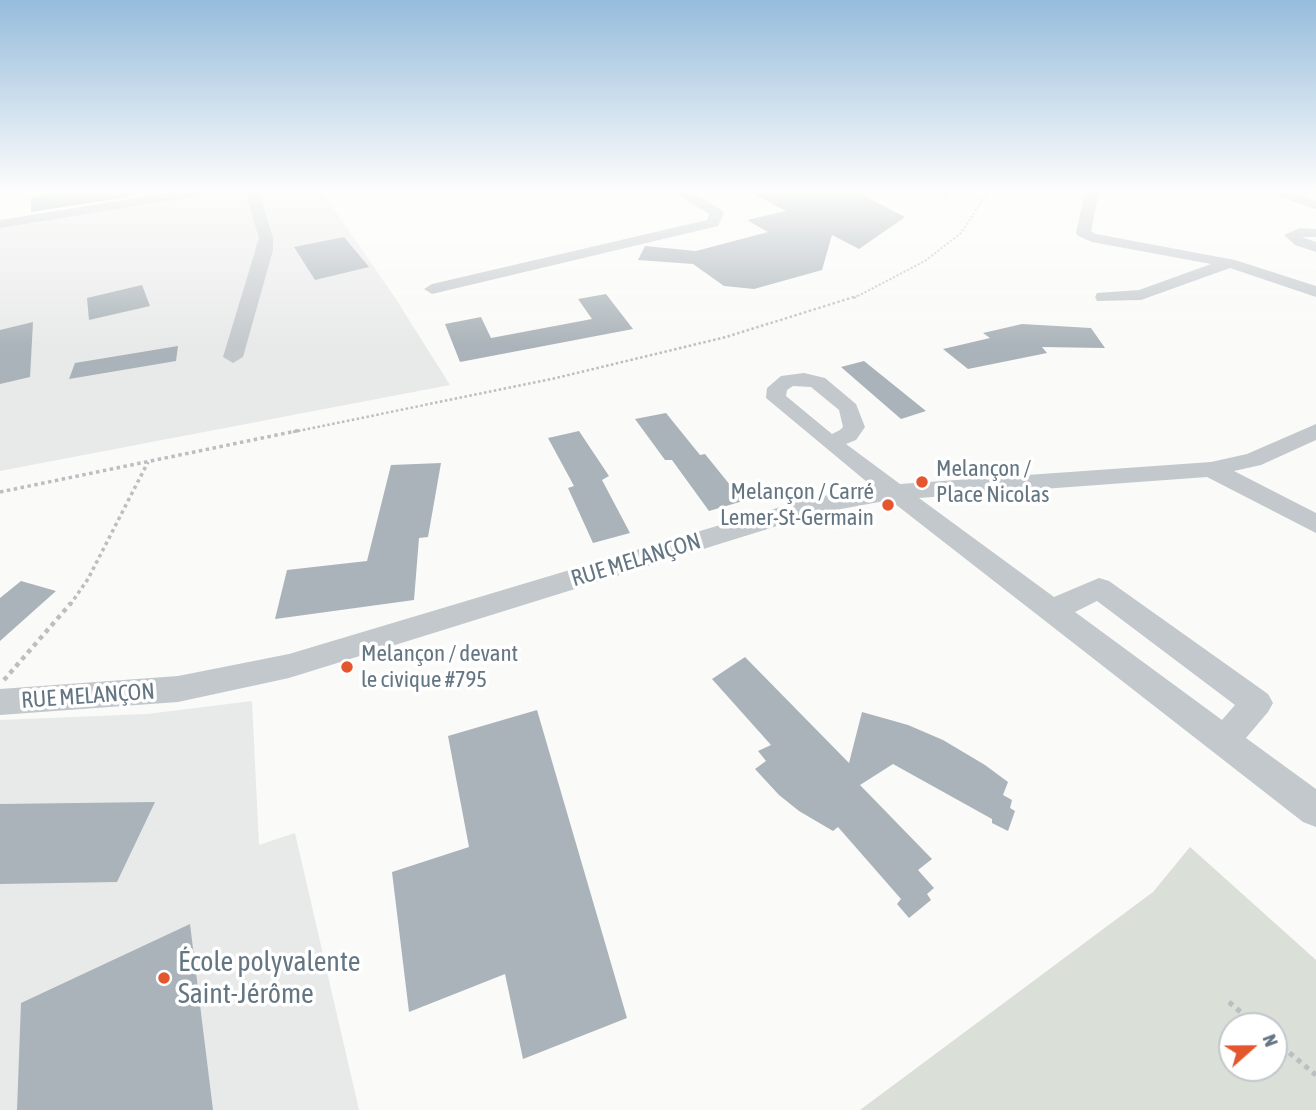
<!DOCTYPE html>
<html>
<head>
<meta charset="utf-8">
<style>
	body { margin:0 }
	#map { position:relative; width:1316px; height:1110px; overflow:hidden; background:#fafaf8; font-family:"Asap Condensed",sans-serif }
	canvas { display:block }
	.north { position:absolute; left:1218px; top:1012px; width:70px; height:70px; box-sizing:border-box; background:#fff; border:2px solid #c1c8cd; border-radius:50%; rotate:69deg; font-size:19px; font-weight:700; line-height:28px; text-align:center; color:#657683 }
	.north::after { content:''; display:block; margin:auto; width:24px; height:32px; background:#e4572e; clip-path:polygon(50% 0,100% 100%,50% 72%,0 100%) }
</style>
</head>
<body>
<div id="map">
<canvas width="1316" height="1110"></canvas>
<div class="north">N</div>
</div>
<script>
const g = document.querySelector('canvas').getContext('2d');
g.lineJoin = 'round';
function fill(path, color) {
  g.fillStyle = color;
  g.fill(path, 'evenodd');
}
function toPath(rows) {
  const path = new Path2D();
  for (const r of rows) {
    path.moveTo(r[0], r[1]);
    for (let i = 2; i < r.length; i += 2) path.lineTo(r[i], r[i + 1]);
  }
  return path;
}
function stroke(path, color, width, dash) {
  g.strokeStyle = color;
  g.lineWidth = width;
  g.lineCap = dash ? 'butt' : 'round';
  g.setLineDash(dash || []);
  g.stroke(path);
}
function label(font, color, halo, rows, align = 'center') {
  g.font = font + ' "Asap Condensed",sans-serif';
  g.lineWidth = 7;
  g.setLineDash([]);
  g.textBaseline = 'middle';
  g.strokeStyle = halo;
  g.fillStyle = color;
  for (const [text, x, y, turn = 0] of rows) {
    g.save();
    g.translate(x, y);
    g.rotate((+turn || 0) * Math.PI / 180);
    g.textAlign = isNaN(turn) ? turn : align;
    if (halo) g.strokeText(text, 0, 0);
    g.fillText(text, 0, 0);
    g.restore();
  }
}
fill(toPath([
	[208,192,322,192,394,296,450,385,0,471,0,225],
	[252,701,259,845,295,833,359,1110,0,1110,0,720,147,714]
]), '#e8e9e9');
fill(toPath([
	[1190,847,1316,960,1316,1110,860,1110,1153,892],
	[1232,1026,1274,1026,1274,1068,1232,1068]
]), '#dadfd7');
fill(toPath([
	[64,192,127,192,127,197,31,212,31,197],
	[750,192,857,192,905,217,859,249,832,235,822,270,754,289,724,286,693,264,638,260,645,246,696,251,768,232,747,220,786,211],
	[344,237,369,267,315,280,294,247],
	[142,285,150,306,89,320,87,298],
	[606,294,633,329,460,362,445,324,481,317,491,338,592,319,578,299],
	[33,322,30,377,0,384,0,330],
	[1022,324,1091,328,1105,348,1042,347,1047,353,968,369,943,349,990,338,983,333],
	[178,346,176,361,69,379,75,363],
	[864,361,926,411,901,419,841,367],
	[666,413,700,455,705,454,743,501,709,511,672,460,665,460,635,419],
	[579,431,609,476,602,480,630,533,593,543,568,488,574,486,548,438],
	[441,463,428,537,419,538,414,600,275,619,287,570,367,561,391,465],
	[21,581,56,591,0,641,0,598],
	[745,657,849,763,862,712,908,725,943,740,985,765,1008,782,1003,795,1012,800,1010,808,1015,811,1008,831,992,823,992,819,893,764,860,785,932,859,918,870,934,888,927,894,931,900,909,918,897,904,901,899,838,827,833,831,799,811,779,795,755,769,766,761,758,751,771,745,712,679],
	[537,710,627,1018,523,1059,505,974,409,1012,392,872,469,847,448,736],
	[155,802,117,882,0,884,0,804],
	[190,924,213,1110,17,1110,21,1003]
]), '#aab3b9');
stroke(toPath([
	[854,298,925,261,961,233,988,192]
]), '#bbbfc2', 2, [2, 2]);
stroke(toPath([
	[293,432,556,378,726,337,857,296]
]), '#bbbfc2', 2.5, [2.5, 2.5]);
stroke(toPath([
	[0,492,301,430],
	[70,605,88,579,148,462]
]), '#bbbfc2', 3.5, [3.5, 3.5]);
stroke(toPath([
	[4,680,71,603]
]), '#bbbfc2', 4.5, [4.5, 4.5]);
stroke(toPath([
	[1229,1002,1257,1026],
	[1274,1040,1316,1075]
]), '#bbbfc2', 5, [5, 5]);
fill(toPath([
	[173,192,205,192,198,196,0,228,0,220,173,192],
	[245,192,259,192,273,238,273,250,243,357,233,363,223,357,259,238,245,192],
	[673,192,690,192,722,210,724,213,718,226,432,294,424,289,432,284,707,220,709,214,673,192],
	[936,192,951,192,944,196,936,192],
	[1085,192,1099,192,1091,231,1096,234,1235,260,1316,286,1316,297,1230,268,1141,300,1097,301,1095,297,1097,293,1139,290,1211,264,1092,242,1078,236,1076,233,1085,192],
	[1267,192,1288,192,1316,201,1316,209,1267,192],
	[1300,228,1316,229,1316,237,1302,237,1316,242,1316,252,1295,245,1284,235,1300,228],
	[804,373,825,378,856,404,865,427,856,440,846,444,900,484,1211,462,1247,454,1316,424,1316,440,1261,465,1234,471,1316,513,1316,533,1207,477,919,498,1054,597,1099,578,1109,581,1268,694,1273,703,1268,712,1246,738,1316,789,1316,827,1303,822,890,500,819,513,289,678,178,702,0,715,0,689,178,676,289,654,807,499,873,487,766,398,767,388,781,376,804,373],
	[793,386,811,387,839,410,843,427,840,430,832,434,786,396,787,390,793,386],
	[1097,601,1235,705,1222,720,1075,612,1097,601]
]), '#c3c8cc');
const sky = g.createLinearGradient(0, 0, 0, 347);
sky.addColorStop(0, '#96bcdc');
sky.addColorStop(0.55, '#fdfdfc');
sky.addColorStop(1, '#fdfdfc00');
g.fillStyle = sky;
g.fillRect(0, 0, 1316, 347);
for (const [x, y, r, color] of [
	[922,482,7,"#e4572e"],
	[888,505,7,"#e4572e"],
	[347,667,7,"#e4572e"],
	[164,978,7,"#e4572e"]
]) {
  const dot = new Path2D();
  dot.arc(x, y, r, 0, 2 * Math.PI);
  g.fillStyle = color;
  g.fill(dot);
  stroke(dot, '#fff', 2.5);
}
label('23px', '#657683', '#fff', [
	["Melançon /",936,469],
	["Place Nicolas",936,495],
	["Melançon / Carré",874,492,"right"],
	["Lemer-St-Germain",874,518,"right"],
	["Melançon / devant",361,654],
	["le civique #795",361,680]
], 'left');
label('23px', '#657683', '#fff', [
	["RUE MELANÇON",636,560,-17],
	["RUE MELANÇON",88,696,-4]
]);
label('28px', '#657683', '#fff', [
	["École polyvalente",178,962],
	["Saint-Jérôme",178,994]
], 'left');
</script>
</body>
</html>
